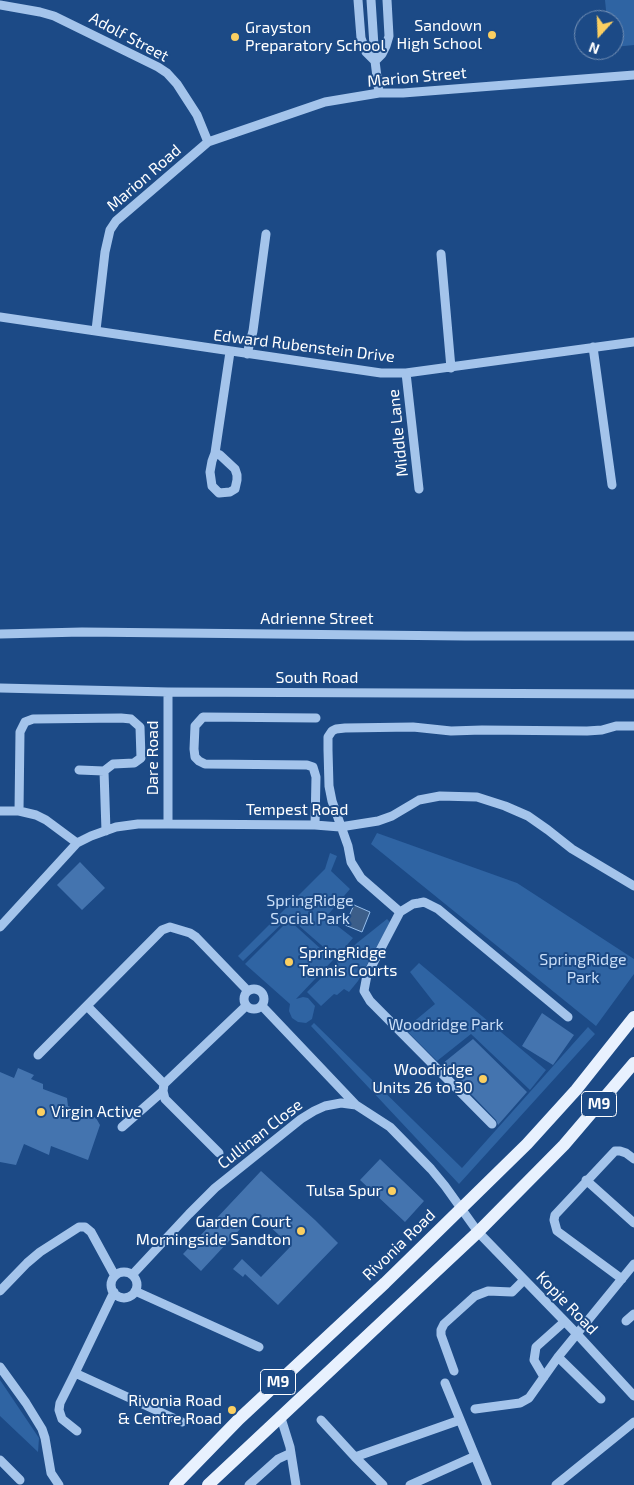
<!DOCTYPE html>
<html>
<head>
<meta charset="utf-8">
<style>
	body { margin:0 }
	#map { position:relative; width:634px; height:1485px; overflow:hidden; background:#1c4a86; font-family:"Exo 2",sans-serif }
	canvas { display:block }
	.north { position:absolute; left:574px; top:10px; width:50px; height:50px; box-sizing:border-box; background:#1c4a86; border:1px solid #7792b6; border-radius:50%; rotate:200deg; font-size:14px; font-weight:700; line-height:20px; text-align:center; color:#fff }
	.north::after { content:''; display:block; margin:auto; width:18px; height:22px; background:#fbcf61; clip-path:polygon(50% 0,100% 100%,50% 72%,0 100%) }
</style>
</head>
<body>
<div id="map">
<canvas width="634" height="1485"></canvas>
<div class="north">N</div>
</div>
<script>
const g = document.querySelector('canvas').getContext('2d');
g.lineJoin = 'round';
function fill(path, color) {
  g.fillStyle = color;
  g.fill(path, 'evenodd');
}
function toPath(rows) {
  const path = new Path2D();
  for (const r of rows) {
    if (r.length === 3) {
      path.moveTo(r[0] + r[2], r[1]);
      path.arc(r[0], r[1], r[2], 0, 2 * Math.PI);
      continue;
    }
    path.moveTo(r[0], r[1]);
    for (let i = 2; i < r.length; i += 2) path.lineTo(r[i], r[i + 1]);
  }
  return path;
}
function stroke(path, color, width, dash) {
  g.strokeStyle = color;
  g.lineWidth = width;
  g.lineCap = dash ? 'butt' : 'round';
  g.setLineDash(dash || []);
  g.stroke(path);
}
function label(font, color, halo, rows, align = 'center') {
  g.font = font + ' "Exo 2",sans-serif';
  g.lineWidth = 4;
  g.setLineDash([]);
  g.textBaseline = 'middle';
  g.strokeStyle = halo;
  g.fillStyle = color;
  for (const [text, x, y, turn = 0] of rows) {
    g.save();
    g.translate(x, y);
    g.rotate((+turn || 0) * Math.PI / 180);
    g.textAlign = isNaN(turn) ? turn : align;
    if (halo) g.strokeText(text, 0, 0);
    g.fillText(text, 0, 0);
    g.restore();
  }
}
fill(toPath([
	[605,0,634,0,634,45,614,47,614,20,607,20],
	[377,833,517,883,634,959,634,974,596,1026,371,844],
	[330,853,337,856,331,871,350,889,326,917,353,938,336,958,289,917,243,961,238,956,325,869],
	[387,919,390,922,358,981,349,992,344,989,337,995,334,994,321,1006,307,992,357,943],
	[289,920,333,960,296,999,303,997,308,998,315,1006,312,1019,306,1023,298,1022,292,1018,289,1011,290,1004,245,964],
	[419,963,546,1070,530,1090,471,1034,437,1061,405,1029,435,1004,410,972],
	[314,1023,462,1168,588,1027,595,1034,459,1184,311,1026],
	[0,1380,39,1438,38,1452,0,1416]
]), '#2f64a3');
const water = toPath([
	[354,905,370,912,362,932,345,925,354,905]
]);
fill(water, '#3c5e89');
stroke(water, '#97bfed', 1);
fill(toPath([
	[80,862,105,888,82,910,57,885],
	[542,1013,574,1035,553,1065,522,1046],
	[473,1039,527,1092,498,1125,496,1120,442,1064],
	[18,1068,34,1075,31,1079,43,1084,43,1089,67,1098,68,1106,96,1118,100,1125,88,1160,51,1146,49,1155,24,1144,16,1165,0,1162,0,1072,14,1078],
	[380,1159,424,1201,405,1222,360,1180],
	[261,1171,315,1220,338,1243,278,1305,245,1274,243,1277,233,1269,242,1259,261,1277,291,1246,255,1213,201,1271,183,1254]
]), '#4474af');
stroke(toPath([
	[358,0,361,38,366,52,375,61,382,54,386,46,389,36,387,0],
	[371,0,375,61,379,93],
	[0,5,40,12,54,16,158,67,167,73,177,84,197,115,208,142],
	[441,254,451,368],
	[0,317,381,373,406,373,634,342],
	[96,330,105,252,110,230,116,221,208,142,325,102,379,93,403,93,634,75],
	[593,347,612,485],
	[247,354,253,331,266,234],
	[406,373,419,489],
	[215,453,220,455,235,469,237,475,237,480,235,489,230,492,219,493,212,486,210,472,212,461,215,453,230,352],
	[0,634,82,632,465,636,634,636],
	[0,688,168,692,634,694],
	[79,770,104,771],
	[0,811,19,811,36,815,46,820,77,843],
	[19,811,20,732,25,722,33,719,121,718,131,719,140,727,141,758,134,763,113,764,104,771,106,831],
	[168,824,168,692],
	[315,825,316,777,313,767,307,765,205,764,199,761,195,757,194,749,195,726,203,717,316,718],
	[400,912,361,878,351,862,348,846,332,801,329,786,328,750,328,737,332,731,336,729,345,728,413,727,451,731,482,730,587,731,602,730,616,726,634,726],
	[0,927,77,843,91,836,116,827,138,824,168,824,315,825,340,827,378,821,392,816,419,800,440,796,477,797,505,806,528,816,548,830,572,849,634,886],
	[254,999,10],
	[87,1006,164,1084,163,1091,165,1099,219,1153],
	[262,1006,356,1105],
	[38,1055,162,930,170,927,190,933,196,937,248,991],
	[164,1084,246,1006],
	[492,1124,370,1001,364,991,367,975,400,912,413,904,419,903,424,902,438,909,568,1017],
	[122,1127,163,1091],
	[586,1180,634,1223],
	[124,1285,13],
	[132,1275,189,1214,215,1188,301,1119,314,1111,325,1106,341,1103,356,1105,390,1127,431,1169,445,1186,478,1232,577,1334,634,1396],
	[622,1279,557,1231,554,1220,555,1215,615,1151,620,1151,626,1153,634,1159],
	[0,1291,27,1263,40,1252,79,1227,85,1227,91,1232,115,1276],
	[135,1291,259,1347],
	[114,1292,75,1373,182,1422],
	[626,1321,634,1314],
	[558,1357,601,1399],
	[0,1367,26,1403,42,1429,45,1438,51,1473,59,1485],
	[454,1371,441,1335,441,1330,444,1324,475,1296,488,1291,512,1292,524,1280],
	[75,1373,60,1403,59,1410,62,1419,77,1431],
	[544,1377,534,1360,536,1347,564,1322],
	[445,1383,475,1456],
	[475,1409,520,1403,529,1398,558,1357,634,1264],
	[281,1418,290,1447,296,1485],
	[321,1420,355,1457],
	[0,1460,20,1480],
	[249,1485,278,1459,291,1453],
	[383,1485,355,1457,460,1420],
	[410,1485,475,1456,487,1485],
	[556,1485,634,1422]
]), '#a4c4eb', 9);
stroke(toPath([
	[175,1485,239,1419,385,1283,527,1144,576,1090,634,1017],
	[208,1485,478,1232,564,1145,634,1063]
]), '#e8f1fe', 12);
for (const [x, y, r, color] of [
	[492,35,5,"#fbcf61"],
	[235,37,5,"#fbcf61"],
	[289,962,5,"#fbcf61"],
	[483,1079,5,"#fbcf61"],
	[41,1112,5,"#fbcf61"],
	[392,1191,5,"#fbcf61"],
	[301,1231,5,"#fbcf61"],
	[232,1410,5,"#fbcf61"]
]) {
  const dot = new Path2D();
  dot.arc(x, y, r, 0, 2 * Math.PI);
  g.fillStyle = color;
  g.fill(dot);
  stroke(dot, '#1c4a86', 2);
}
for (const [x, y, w] of [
	[599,1104,35],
	[278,1382,35]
]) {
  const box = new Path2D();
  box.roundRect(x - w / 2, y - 12.5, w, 25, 4);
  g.fillStyle = '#1c4a86';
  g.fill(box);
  stroke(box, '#fff', 1);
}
label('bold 15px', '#fff', null, [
	["M9",599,1104],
	["M9",278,1382]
]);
label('16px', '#fff', '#1c4a86', [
	["Sandown",482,26],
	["High School",482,44],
	["Grayston",245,28,"left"],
	["Preparatory School",245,46,"left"],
	["SpringRidge",299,953,"left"],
	["Tennis Courts",299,971,"left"],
	["Woodridge",473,1070],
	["Units 26 to 30",473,1088],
	["Virgin Active",51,1112,"left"],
	["Tulsa Spur",382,1191],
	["Garden Court",291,1222],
	["Morningside Sandton",291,1240],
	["Rivonia Road",222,1401],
	["& Centre Road",222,1419]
], 'right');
label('16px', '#fff', '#1c4a86', [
	["Adolf Street",129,37,28],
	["Marion Street",417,77,-5],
	["Marion Road",144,178,-41],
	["Edward Rubenstein Drive",304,346,7],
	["Middle Lane",398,433,-96],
	["Adrienne Street",317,619],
	["South Road",317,678],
	["Dare Road",153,758,-90],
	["Tempest Road",297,810],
	["Cullinan Close",260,1134,-38],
	["Rivonia Road",399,1245,-44],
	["Kopje Road",567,1303,46]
]);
label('16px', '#c9def8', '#1c4a86', [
	["SpringRidge",310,901],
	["Social Park",310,919],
	["SpringRidge",583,960],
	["Park",583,978],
	["Woodridge Park",446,1025]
]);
</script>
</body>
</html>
